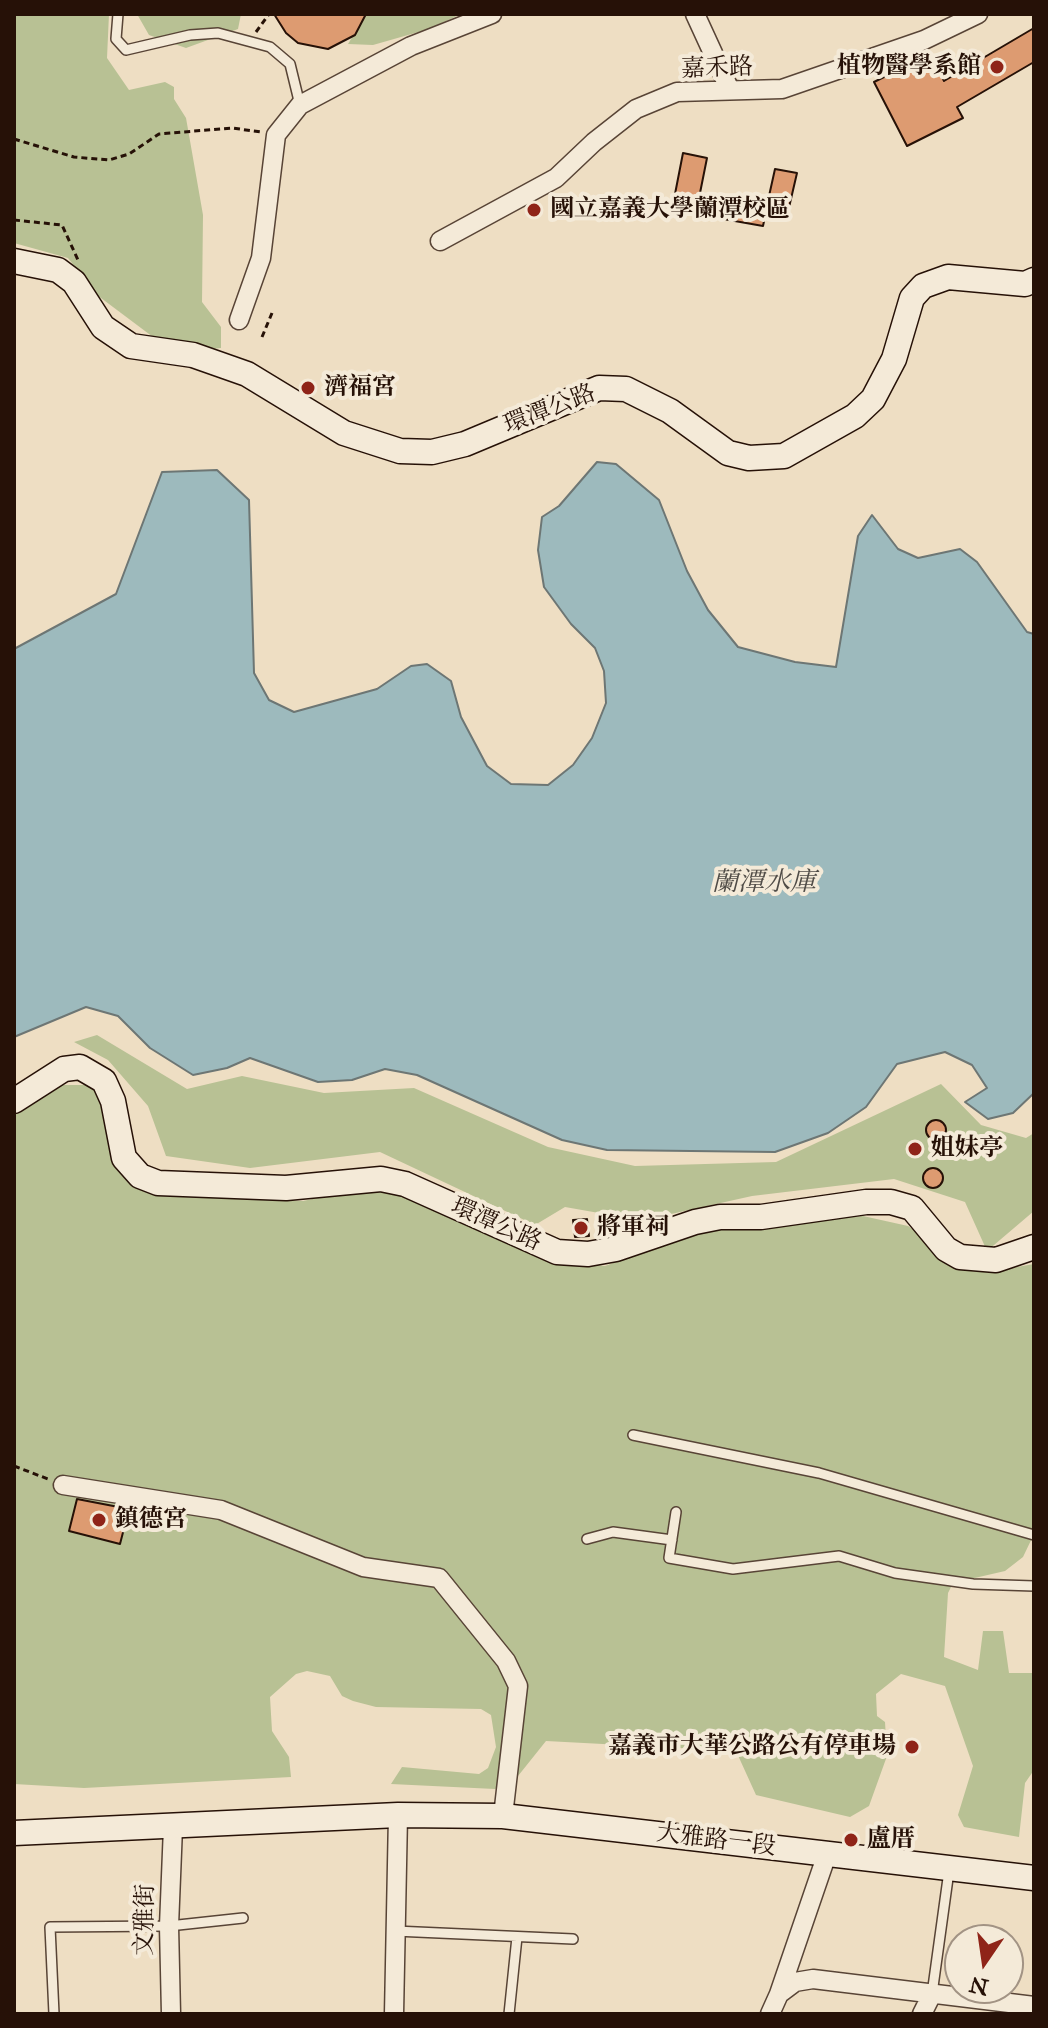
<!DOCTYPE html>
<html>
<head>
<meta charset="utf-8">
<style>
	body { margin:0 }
	#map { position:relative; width:1048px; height:2028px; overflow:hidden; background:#eedec3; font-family:"IM FELL Great Primer",serif }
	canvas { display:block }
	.frame { position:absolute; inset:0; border:16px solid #261107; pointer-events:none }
	.north { position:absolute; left:944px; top:1924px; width:80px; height:80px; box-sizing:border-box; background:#f4ead8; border:2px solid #a29384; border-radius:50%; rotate:193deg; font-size:22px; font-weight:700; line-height:32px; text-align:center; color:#261107 }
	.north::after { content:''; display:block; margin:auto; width:28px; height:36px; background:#8f2418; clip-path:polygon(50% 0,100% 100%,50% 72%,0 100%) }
</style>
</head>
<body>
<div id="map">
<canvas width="1048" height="2028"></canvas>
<div class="frame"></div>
<div class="north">N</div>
</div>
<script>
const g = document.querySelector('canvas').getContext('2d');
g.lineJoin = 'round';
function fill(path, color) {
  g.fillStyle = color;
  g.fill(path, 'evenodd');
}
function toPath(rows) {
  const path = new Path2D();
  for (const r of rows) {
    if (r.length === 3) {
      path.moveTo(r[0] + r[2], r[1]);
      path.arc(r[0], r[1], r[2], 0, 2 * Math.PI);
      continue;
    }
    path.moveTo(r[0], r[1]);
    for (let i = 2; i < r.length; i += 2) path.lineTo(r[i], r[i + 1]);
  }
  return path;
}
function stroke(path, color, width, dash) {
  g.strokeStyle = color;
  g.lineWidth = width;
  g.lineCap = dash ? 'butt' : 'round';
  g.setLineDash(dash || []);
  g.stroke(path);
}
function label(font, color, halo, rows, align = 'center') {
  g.font = font + ' "IM FELL Great Primer","Noto Serif TC",serif';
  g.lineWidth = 8;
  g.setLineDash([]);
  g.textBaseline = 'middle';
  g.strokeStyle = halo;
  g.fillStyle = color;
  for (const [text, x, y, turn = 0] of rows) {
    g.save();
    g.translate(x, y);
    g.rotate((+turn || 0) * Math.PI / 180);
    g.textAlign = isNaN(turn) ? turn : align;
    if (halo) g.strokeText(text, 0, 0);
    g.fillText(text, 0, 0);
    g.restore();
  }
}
fill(toPath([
	[14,14,109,14,107,58,129,90,165,82,174,87,174,99,186,118,203,215,202,302,221,327,221,348,199,350,153,337,97,295,68,258,14,243],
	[137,14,241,14,238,29,186,48,149,35],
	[360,14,461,14,429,29,373,45,348,44,359,26],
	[97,1035,187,1089,242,1076,324,1093,414,1088,548,1147,635,1166,776,1162,941,1084,981,1125,1026,1138,1034,1133,1034,1211,987,1251,965,1202,894,1179,752,1196,626,1224,599,1213,565,1207,535,1225,380,1152,250,1168,166,1156,148,1106,108,1060,74,1042],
	[56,1085,86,1085,106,1093,119,1160,171,1195,303,1201,382,1184,562,1261,605,1266,711,1227,863,1216,908,1226,963,1265,994,1271,1034,1264,1034,1534,1023,1557,1005,1571,953,1583,948,1593,944,1657,978,1670,983,1631,1003,1631,1009,1673,1034,1673,1034,1770,1025,1783,1019,1837,964,1827,958,1815,973,1766,945,1686,901,1674,876,1694,877,1716,885,1722,887,1756,869,1806,850,1817,756,1795,736,1751,546,1741,518,1776,495,1789,391,1784,402,1767,479,1774,488,1768,496,1747,491,1715,481,1709,376,1707,353,1701,342,1696,330,1676,307,1671,296,1674,270,1697,272,1731,289,1757,291,1777,84,1788,14,1784,14,1115,36,1093]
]), '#b8c194');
const water = toPath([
	[597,462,616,464,659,500,687,571,708,610,738,647,795,662,836,667,858,536,872,515,898,549,918,558,960,549,977,562,1027,632,1034,634,1034,1093,1013,1113,988,1119,965,1102,987,1088,972,1065,945,1052,897,1064,866,1107,828,1133,775,1152,607,1150,562,1140,417,1075,385,1069,352,1080,318,1082,250,1058,227,1068,193,1075,150,1048,118,1016,86,1007,14,1037,14,649,116,594,162,472,217,470,249,500,254,673,269,700,294,712,377,689,411,666,427,664,451,681,461,717,487,766,511,784,548,785,573,765,592,738,606,703,604,671,595,648,571,624,544,587,538,550,542,517,559,506,597,462]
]);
fill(water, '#9dbabd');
stroke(water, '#6d7674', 2);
const building = toPath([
	[274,14,366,14,355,35,328,49,298,43,286,33,274,14],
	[1034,28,1034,62,957,107,963,118,907,146,874,82,930,54,944,81,1034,28],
	[683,153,707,158,700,193,767,205,775,169,797,173,787,216,766,212,763,226,695,214,699,199,675,194,683,153],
	[936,1130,10],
	[933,1178,10],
	[587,1219,589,1236,575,1237,573,1220,587,1219],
	[77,1499,129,1509,120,1544,69,1531,77,1499]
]);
fill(building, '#dd9b71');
stroke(building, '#261107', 2);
const lane = toPath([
	[118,14,116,39,126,50,190,35,218,33,270,47,290,64,300,105],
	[633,1435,819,1473,1034,1535],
	[676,1512,669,1558,733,1569,839,1556,895,1573,973,1584,1034,1586],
	[587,1539,613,1532,672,1540],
	[395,1931,573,1939],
	[932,1994,949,1871],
	[54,2014,50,1927,169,1926,243,1918],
	[509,2014,517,1937]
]);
const street = toPath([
	[695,14,729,88],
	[440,241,556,178,594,142,636,109,677,92,782,89,924,40,978,14],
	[239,320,261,258,276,135,300,105,411,46,492,14],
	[63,1485,221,1510,363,1567,439,1578,506,1661,518,1686,503,1816],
	[779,1994,827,1854],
	[171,2014,169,1926,173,1827],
	[394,2014,398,1815],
	[770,2014,779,1994,795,1982,813,1979,1034,2006],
	[922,2014,932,1994]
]);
const secondary = toPath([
	[14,261,58,270,74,282,103,327,131,346,193,355,247,374,344,433,400,451,432,452,465,444,599,388,626,389,670,411,728,453,749,458,784,456,855,416,873,399,894,359,912,298,923,286,948,277,1025,284,1034,280],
	[14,1101,64,1069,80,1067,104,1081,113,1101,124,1158,140,1176,158,1183,286,1188,381,1179,405,1184,557,1252,588,1254,616,1249,695,1222,720,1217,761,1217,866,1202,891,1202,912,1208,946,1249,960,1257,996,1260,1034,1247],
	[14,1833,398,1815,503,1816,1034,1878]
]);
stroke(lane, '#584436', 12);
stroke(street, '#584436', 21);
stroke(secondary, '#261107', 27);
stroke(toPath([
	[256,32,269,14],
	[14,139,74,157,109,160,129,154,159,134,232,128,261,132],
	[14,220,62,225,78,260],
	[262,337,272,313],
	[14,1466,48,1479]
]), '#261107', 3, [6, 4]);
stroke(lane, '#f4ead8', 9);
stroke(street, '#f4ead8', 18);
stroke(secondary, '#f4ead8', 24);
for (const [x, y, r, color] of [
	[997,67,8,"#8f2418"],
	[534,210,8,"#8f2418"],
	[308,388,8,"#8f2418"],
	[915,1149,8,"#8f2418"],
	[581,1228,8,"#8f2418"],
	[99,1520,8,"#8f2418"],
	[912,1747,8,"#8f2418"],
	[851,1840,8,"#8f2418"]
]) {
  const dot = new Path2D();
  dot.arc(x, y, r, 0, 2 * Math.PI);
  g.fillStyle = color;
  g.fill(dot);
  stroke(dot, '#f4ead8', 3);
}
label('bold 24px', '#261107', '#f4ead8', [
	["植物醫學系館",981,67,"right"],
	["國立嘉義大學蘭潭校區",550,210],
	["濟福宮",324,388],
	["姐妹亭",931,1149],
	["將軍祠",597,1228],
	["鎮德宮",115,1520],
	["嘉義市大華公路公有停車場",896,1747,"right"],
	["盧厝",867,1840]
], 'left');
label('24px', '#261107', '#f4ead8', [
	["嘉禾路",717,69,-2],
	["環潭公路",550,410,-21],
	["環潭公路",496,1225,24],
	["大雅路一段",716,1841,7],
	["文雅街",146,1920,-89]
]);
label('italic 26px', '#504c47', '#f4ead8', [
	["蘭潭水庫",764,884]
]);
</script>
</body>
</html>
